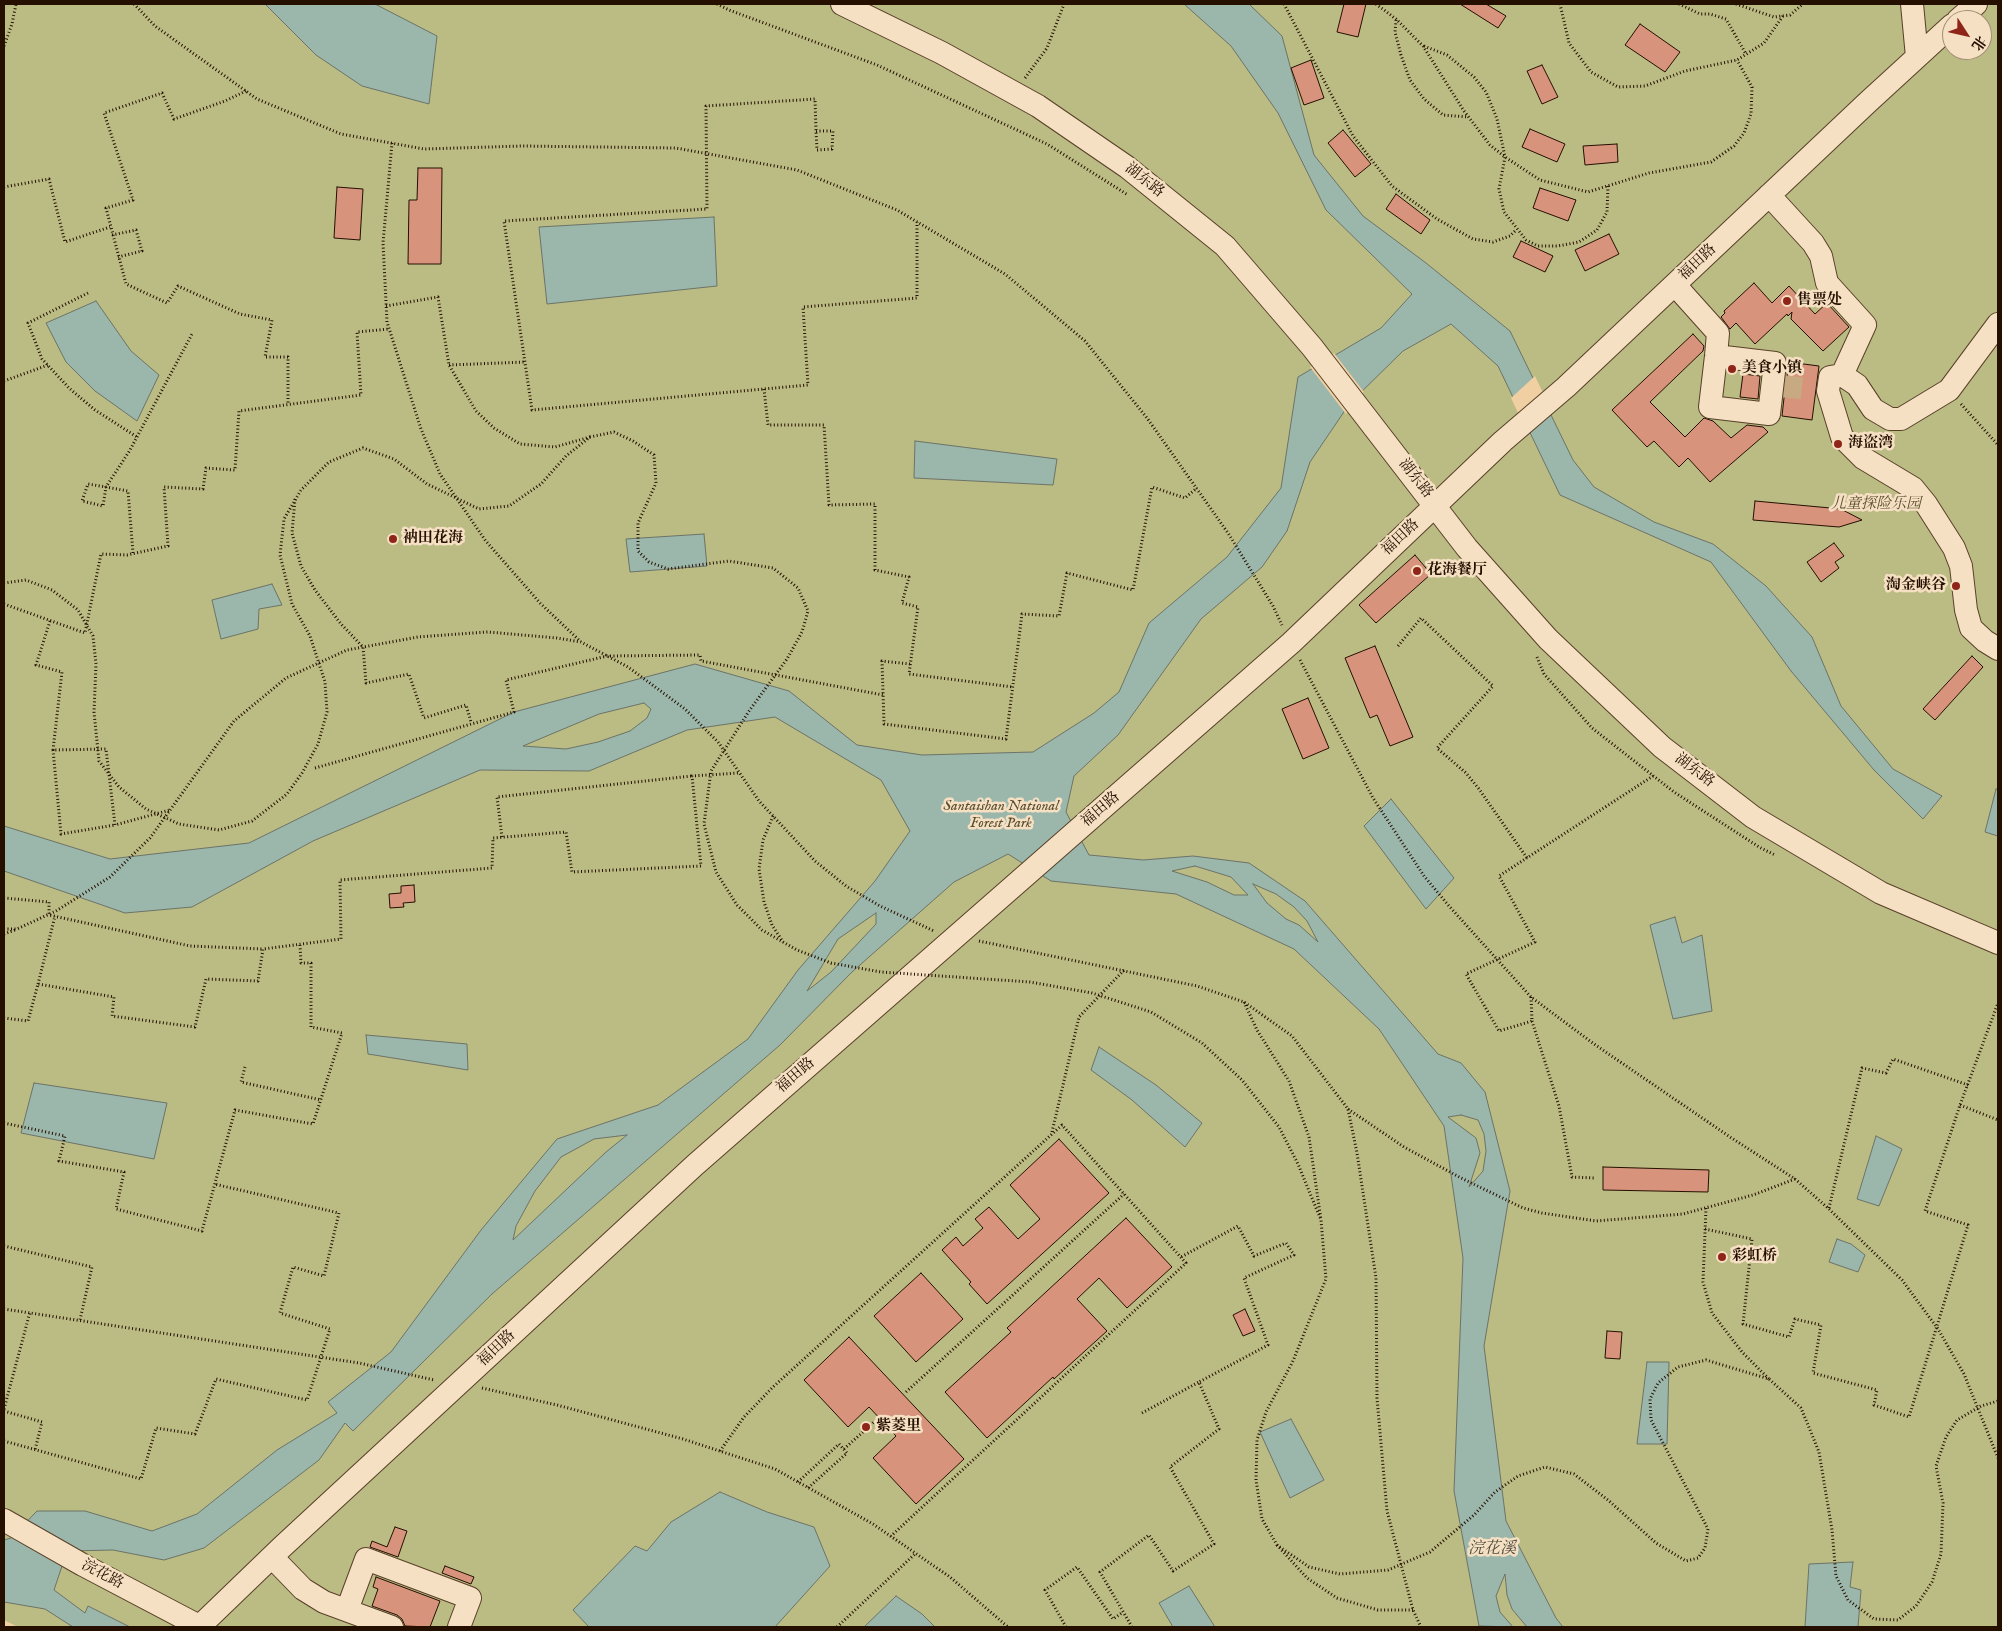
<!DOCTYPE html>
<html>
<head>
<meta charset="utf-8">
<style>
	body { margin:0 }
	#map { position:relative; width:2002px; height:1631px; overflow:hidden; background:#f0d0a2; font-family:"IM FELL English","Noto Serif SC",serif }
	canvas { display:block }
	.frame { position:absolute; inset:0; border:5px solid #251000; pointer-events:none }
	.north { position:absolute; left:1942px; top:10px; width:50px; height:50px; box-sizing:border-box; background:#f5e0c3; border:1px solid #a28d75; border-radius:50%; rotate:125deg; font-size:14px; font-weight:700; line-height:20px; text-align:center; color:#251000 }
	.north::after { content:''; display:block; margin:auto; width:18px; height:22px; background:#8f2418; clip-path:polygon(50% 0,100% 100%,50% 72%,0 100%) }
</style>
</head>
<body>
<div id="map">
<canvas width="2002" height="1631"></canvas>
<div class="frame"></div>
<div class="north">北</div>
</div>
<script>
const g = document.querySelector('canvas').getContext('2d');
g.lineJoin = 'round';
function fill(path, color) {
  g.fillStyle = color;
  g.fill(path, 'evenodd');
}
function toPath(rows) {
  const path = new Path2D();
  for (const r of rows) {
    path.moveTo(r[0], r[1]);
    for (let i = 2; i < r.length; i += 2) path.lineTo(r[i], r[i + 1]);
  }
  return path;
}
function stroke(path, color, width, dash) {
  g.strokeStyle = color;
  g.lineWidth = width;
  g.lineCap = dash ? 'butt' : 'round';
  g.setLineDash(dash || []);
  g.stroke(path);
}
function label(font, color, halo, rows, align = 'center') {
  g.font = font + ' "IM FELL English","Noto Serif SC",serif';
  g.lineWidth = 5;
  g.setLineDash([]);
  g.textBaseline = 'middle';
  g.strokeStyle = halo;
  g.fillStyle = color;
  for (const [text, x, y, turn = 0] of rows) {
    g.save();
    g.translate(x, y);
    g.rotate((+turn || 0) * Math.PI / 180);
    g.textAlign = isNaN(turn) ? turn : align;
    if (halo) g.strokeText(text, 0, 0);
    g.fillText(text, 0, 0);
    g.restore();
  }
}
fill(toPath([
	[4,4,1998,4,1998,1627,18,1627,4,1620],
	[1952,20,1982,20,1982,50,1952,50]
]), '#bbbb84');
const water = toPath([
	[265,4,375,4,437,36,429,104,362,86,316,55,265,4],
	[1184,4,1249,4,1282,36,1314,155,1363,216,1426,263,1510,331,1573,460,1594,487,1654,522,1713,544,1766,586,1812,637,1841,706,1893,769,1942,796,1923,819,1874,770,1791,671,1711,562,1560,495,1498,366,1451,324,1403,351,1350,403,1310,462,1287,531,1262,567,1201,619,1118,735,1074,776,1066,812,1089,855,1143,860,1193,856,1249,863,1305,901,1438,1054,1461,1063,1485,1092,1510,1191,1484,1346,1506,1521,1556,1618,1563,1627,1527,1627,1512,1609,1507,1595,1505,1574,1496,1596,1500,1612,1513,1627,1479,1626,1454,1491,1463,1258,1444,1126,1379,1029,1294,949,1176,894,1051,881,1008,854,954,882,852,972,780,1045,492,1294,353,1431,345,1423,319,1460,204,1548,164,1560,113,1550,67,1551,54,1590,85,1613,88,1606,130,1627,73,1627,45,1609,4,1602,4,1540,11,1538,37,1511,85,1511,152,1531,197,1514,277,1450,337,1413,328,1402,391,1352,481,1230,557,1139,658,1105,748,1039,798,970,875,881,910,831,881,780,775,717,687,730,589,771,480,770,313,841,192,907,125,913,4,871,4,826,110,859,249,843,514,712,695,664,789,691,857,745,922,755,1033,752,1094,713,1119,692,1149,623,1227,557,1281,488,1298,377,1381,328,1412,294,1326,210,1278,113,1231,46,1184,4],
	[644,703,651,709,647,718,630,731,598,742,566,749,523,746,599,714,644,703],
	[1195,866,1231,877,1248,895,1234,895,1207,882,1172,871,1195,866],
	[1253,884,1276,894,1294,907,1307,921,1318,942,1299,925,1286,919,1267,903,1253,884],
	[876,913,876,924,831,972,807,991,838,939,876,913],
	[1461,1115,1478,1120,1484,1134,1486,1151,1483,1171,1469,1187,1480,1153,1476,1138,1448,1117,1461,1115],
	[627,1135,606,1152,513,1240,516,1226,535,1191,561,1157,594,1139,627,1135],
	[714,217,717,286,547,304,539,227,714,217],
	[96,301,131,351,159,375,137,421,95,391,66,362,46,323,96,301],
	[915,441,1057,459,1053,485,914,478,915,441],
	[704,534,707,566,630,572,626,539,704,534],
	[272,584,282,605,259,609,258,629,221,639,212,600,272,584],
	[1996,789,1998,790,1998,836,1985,832,1996,789],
	[1391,799,1454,878,1426,909,1364,826,1391,799],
	[1675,917,1682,943,1702,935,1712,1011,1673,1019,1650,925,1675,917],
	[366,1035,467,1044,468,1070,368,1054,366,1035],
	[1099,1047,1156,1085,1202,1123,1185,1147,1132,1100,1091,1070,1099,1047],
	[34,1083,167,1103,154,1159,21,1133,34,1083],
	[1876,1136,1902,1149,1879,1206,1857,1199,1876,1136],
	[1837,1239,1851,1244,1865,1255,1858,1272,1829,1262,1837,1239],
	[1647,1362,1669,1362,1667,1444,1637,1444,1647,1362],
	[1291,1419,1324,1480,1290,1498,1260,1432,1291,1419],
	[720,1492,767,1512,814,1527,830,1566,775,1627,589,1627,573,1610,635,1546,647,1551,671,1522,720,1492],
	[1853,1562,1850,1587,1861,1590,1858,1627,1805,1627,1809,1564,1853,1562],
	[1189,1586,1215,1627,1173,1627,1159,1603,1189,1586],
	[896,1596,922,1614,935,1627,864,1627,896,1596]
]);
fill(water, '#9bb6ab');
stroke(water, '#6c7467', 1);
fill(toPath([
	[1334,353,1364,392,1352,405,1346,414,1310,367],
	[1535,376,1552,412,1528,434,1511,398]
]), '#f0d0a2');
const building = toPath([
	[1344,4,1366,4,1358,37,1337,32,1344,4],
	[1460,4,1486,4,1506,16,1498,28,1460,4],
	[1640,24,1680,52,1665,72,1625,45,1640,24],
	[1311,60,1324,98,1304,105,1291,68,1311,60],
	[1542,65,1558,97,1542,104,1527,71,1542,65],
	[1530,129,1565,144,1557,162,1522,147,1530,129],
	[1343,130,1371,164,1355,177,1328,143,1343,130],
	[1617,144,1618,162,1585,165,1583,146,1617,144],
	[418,168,442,168,441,264,408,264,409,200,417,200,418,168],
	[337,187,363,189,360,240,334,238,337,187],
	[1540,188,1576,200,1568,221,1533,208,1540,188],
	[1396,194,1430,220,1421,234,1386,209,1396,194],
	[1609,234,1619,254,1585,271,1575,250,1609,234],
	[1521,241,1553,256,1545,272,1513,257,1521,241],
	[1754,283,1772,303,1789,286,1815,314,1827,303,1849,327,1823,351,1791,319,1792,312,1788,316,1787,314,1755,344,1736,323,1730,329,1721,317,1725,313,1724,311,1754,283],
	[1693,334,1704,346,1703,351,1650,402,1685,437,1704,418,1713,421,1731,438,1747,425,1763,427,1768,432,1710,482,1688,458,1679,467,1654,441,1647,447,1612,410,1693,334],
	[1788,362,1819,366,1812,420,1782,416,1786,380,1789,380,1787,377,1788,362],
	[1743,374,1760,376,1758,399,1740,397,1743,374],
	[1755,501,1841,509,1862,520,1839,527,1753,520,1755,501],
	[1834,543,1844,556,1835,562,1839,568,1821,582,1807,562,1834,543],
	[1415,555,1431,574,1376,623,1359,605,1415,555],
	[1375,646,1413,737,1390,746,1377,715,1370,718,1345,658,1375,646],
	[1972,656,1983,667,1935,720,1923,709,1972,656],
	[1308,698,1329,748,1303,759,1282,709,1308,698],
	[414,885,415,902,403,903,404,907,390,908,389,894,401,893,401,886,414,885],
	[1059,1139,1109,1193,987,1304,969,1284,971,1282,942,1250,956,1237,963,1246,983,1228,975,1219,989,1207,1018,1239,1040,1219,1010,1185,1059,1139],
	[1603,1167,1709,1170,1708,1192,1603,1190,1603,1167],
	[1126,1218,1172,1267,1127,1308,1099,1278,1077,1299,1107,1331,1054,1379,1053,1377,987,1438,945,1392,1011,1332,1007,1328,1126,1218],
	[921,1273,963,1319,916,1362,874,1316,921,1273],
	[1245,1309,1255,1331,1243,1336,1233,1315,1245,1309],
	[1607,1331,1622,1332,1620,1359,1605,1358,1607,1331],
	[849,1337,964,1459,916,1504,873,1458,896,1436,869,1407,848,1427,804,1380,849,1337],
	[395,1527,407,1531,398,1557,370,1547,372,1541,387,1547,395,1527],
	[445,1566,474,1577,471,1584,442,1573,445,1566],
	[376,1577,440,1601,430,1627,405,1626,402,1619,397,1615,372,1606,378,1589,373,1587,376,1577]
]);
fill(building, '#d7937c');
stroke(building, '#251000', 1);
stroke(toPath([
	[1780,386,1808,389]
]), '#c7aa82', 22, [22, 11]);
const minor = toPath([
	[842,4,942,53,1038,106,1127,167,1225,246,1312,347,1467,548,1548,639,1662,747,1753,817,1881,893,1998,943],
	[1912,4,1917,57],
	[1958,20,1976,4],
	[1769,195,1813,243,1821,256,1827,283,1865,325,1842,375],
	[1675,285,1718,333,1716,356,1710,407,1769,414,1775,363,1716,356],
	[1998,324,1949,390,1901,419,1890,419,1873,409,1857,385,1842,375,1830,377,1828,391,1842,437,1863,458,1913,488,1926,504,1954,548,1961,566,1966,610,1971,628,1985,641,1998,649],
	[4,1520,83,1565,201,1627],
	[272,1557,303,1589,324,1602,392,1627],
	[347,1610,366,1559,470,1598,459,1627],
	[199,1627,282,1547,695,1165,1291,643,1503,441,1566,387,1868,102,1952,25]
]);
stroke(minor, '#584028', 24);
stroke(toPath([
	[134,4,155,26,257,99,341,134,424,149,522,146,676,148,797,170,897,210,1005,274,1085,341,1147,418,1228,533,1273,606,1282,625],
	[717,4,729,10,877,65,1047,144,1128,195],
	[1284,4,1353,136,1392,186,1437,219,1473,239,1493,242,1510,236,1516,230],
	[1376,4,1396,19,1423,46,1464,111,1490,145,1505,157,1540,180,1588,192,1649,173,1711,162,1734,146,1744,133,1751,114,1752,87,1737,60],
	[1560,4,1569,43,1591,72,1618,87,1645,86,1685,71,1737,60,1764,43,1783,16],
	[1679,4,1700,14,1710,14,1726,19,1746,54],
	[1736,4,1774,17,1790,15,1803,4],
	[1396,20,1395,32,1401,55,1410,80,1424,99,1443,115,1468,117],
	[4,46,12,24,16,4],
	[1424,46,1447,55,1474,77,1486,92,1497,119,1505,157,1499,189,1504,212,1526,240,1538,246,1558,246,1579,242,1597,230,1607,212,1608,186],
	[1025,78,1047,48,1064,4],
	[246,91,225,101,174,119,162,93,104,113,133,200,106,208,126,284,167,303,178,286,240,314,272,320,265,357,288,357,288,405],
	[816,131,833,131,832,149,817,150,816,131,815,99,706,106,707,209,504,221,532,410,808,385,803,307,917,298,917,222],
	[392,143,383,243,387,322,421,429,440,474,485,540,540,603,580,641],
	[4,187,49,179,65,242,110,227],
	[112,235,136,230,142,251,118,257],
	[88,293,28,323,42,359,69,388,95,410,137,437],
	[386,306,438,297,449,365,476,411,494,428,520,444,555,447,590,437],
	[449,365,525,362],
	[4,381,48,365],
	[764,389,768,425,824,425,829,505,875,504,875,570,909,577,902,603,918,607,909,674,1013,687],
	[1961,404,1998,445],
	[295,499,292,533,301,566,315,590,341,624,363,647,366,683,409,674,424,718,466,705,471,722],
	[133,553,128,491,106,487,88,484,82,501,103,506,106,487,130,450,192,334],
	[4,604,85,633,101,554,127,555,168,546,164,487,203,489,206,468,235,470,239,411,361,395,357,332,389,329],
	[50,621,36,665,62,672,53,750,106,749,115,825,170,810],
	[1398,646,1421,618,1493,686,1437,748,1466,773,1479,789,1527,858],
	[1537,657,1544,674,1592,728,1674,792,1759,847,1775,855],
	[1300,660,1373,798,1424,876,1449,906,1531,997,1594,1044,1730,1137,1795,1179,1829,1209,1902,1280,1938,1329,1964,1374,1998,1458],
	[910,664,882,661,884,724,1006,739,1022,614,1059,616,1067,573,1133,590,1152,487,1185,498,1197,488],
	[53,750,61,834,115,825],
	[315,768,514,712,506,680,607,656,700,655,701,661,883,695],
	[773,816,763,840,759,869,764,902,772,925,783,942],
	[502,837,497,797,692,776],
	[4,898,49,902,49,915,190,946,263,949],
	[4,929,17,929,56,911,110,877,150,838,234,721,286,678,347,650,418,637,488,632,557,638,581,642,628,667,685,709,718,742,759,801,815,861,846,886,880,906,934,931],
	[4,934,15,930],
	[979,941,1197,986,1244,1002,1292,1036,1348,1109,1357,1153,1376,1278,1377,1398,1387,1511,1413,1610,1421,1627],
	[38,984,55,916],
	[1531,997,1532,1021,1499,1031,1466,974,1535,942,1499,876,1653,776],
	[1244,1002,1257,1030,1289,1081,1309,1137,1321,1220],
	[4,1018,28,1021,38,984,114,997,112,1016,195,1027,206,979,258,981,263,949,341,939,340,880,492,868,493,838,566,832,572,872,701,866,692,776,738,773],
	[1532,1021,1559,1106,1572,1177,1594,1178],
	[245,1067,241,1082,321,1100],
	[1960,1105,1998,1120],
	[1348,1109,1404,1147,1461,1178,1523,1208,1542,1213,1596,1221,1683,1214,1753,1195,1795,1179],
	[4,1123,65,1136,59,1161,124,1172,116,1209,202,1231,235,1110,313,1124,342,1033,311,1027,311,963,301,963,300,945],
	[1052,1132,1079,1017,1124,970],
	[1706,1208,1703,1282,1712,1313,1742,1352,1769,1379],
	[1829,1208,1862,1068,1886,1073,1893,1059,1968,1085],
	[1705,1229,1752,1239,1743,1324,1789,1337,1795,1319,1821,1325,1813,1373,1877,1390,1874,1405,1909,1417,1968,1225,1925,1211,1960,1105,1998,1003],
	[4,1246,92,1267,80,1320],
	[4,1309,359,1363,434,1380],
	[482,1388,557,1405,683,1439,775,1469,873,1524,950,1577,1008,1627],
	[906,1392,1124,1194],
	[4,1409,30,1312],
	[4,1411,42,1422,35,1450],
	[1142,1413,1199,1382],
	[4,1441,141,1479,156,1428,195,1434,216,1379,307,1400,330,1329,280,1313,293,1267,324,1276,339,1213,214,1184],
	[844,1449,875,1421],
	[720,1451,744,1417,773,1387,1062,1125,1186,1263,891,1536],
	[798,1482,839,1444,847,1453,808,1488],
	[1277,1545,1307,1578,1337,1598,1378,1610,1413,1610],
	[837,1627,916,1553],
	[1066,1627,1045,1590,1077,1567,1113,1619,1123,1612],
	[1132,1627,1100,1572,1149,1535,1173,1571,1214,1544,1170,1467,1219,1429,1199,1382,1268,1345,1244,1278,1294,1255,1286,1243,1254,1256,1238,1226,1181,1257]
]), '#251000', 3, [1, 2.5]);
stroke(minor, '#f5e0c3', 22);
stroke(toPath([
	[4,583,26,580,52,590,78,610,93,636,96,664,94,712,99,761,119,787,146,809,179,824,219,830,252,821,287,794,302,773,318,744,327,712,325,682,310,636,292,604,280,555,284,519,301,490,329,462,363,448,394,459,427,484,479,509,509,506,541,484,566,456,590,437,614,432,633,441,654,455,656,483,638,523,638,551,649,562,668,569,729,561,773,568,798,588,808,611,802,632,787,659,749,711,711,771,704,824,716,872,737,905,762,930,797,950,831,963,881,972,1030,982,1092,993,1151,1012,1202,1043,1242,1080,1279,1127,1298,1164,1321,1220,1326,1279,1293,1361,1266,1412,1257,1440,1256,1480,1262,1519,1277,1545,1309,1567,1340,1574,1388,1570,1430,1552,1474,1515,1495,1492,1518,1476,1545,1467,1574,1474,1608,1500,1656,1543,1686,1561,1698,1558,1705,1548,1708,1529,1651,1420,1650,1399,1658,1383,1678,1367,1706,1360,1769,1379,1801,1408,1819,1452,1832,1530,1836,1576,1848,1600,1874,1619,1898,1620,1916,1606,1932,1582,1941,1554,1943,1503,1936,1466,1946,1437,1957,1420,1981,1406,1998,1401]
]), '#251000', 3, [1, 2.5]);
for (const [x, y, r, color] of [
	[1787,301,5,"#8f2418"],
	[1732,369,5,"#8f2418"],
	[1838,444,5,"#8f2418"],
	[393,539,5,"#8f2418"],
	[1417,571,5,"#8f2418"],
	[1956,586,5,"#8f2418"],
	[1722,1257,5,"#8f2418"],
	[866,1427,5,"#8f2418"]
]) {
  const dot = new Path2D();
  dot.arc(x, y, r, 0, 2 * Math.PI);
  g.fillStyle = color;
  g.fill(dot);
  stroke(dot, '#f5e0c3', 2);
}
label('15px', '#251000', '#f5e0c3', [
	["湖东路",1144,181,38],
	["福田路",1698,263,-43],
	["湖东路",1415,479,52],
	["福田路",1401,538,-43],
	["湖东路",1694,771,37],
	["福田路",1101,810,-41],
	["福田路",796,1076,-41],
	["福田路",497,1349,-43],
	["浣花路",102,1575,28]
]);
label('bold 15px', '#251000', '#f5e0c3', [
	["售票处",1797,301],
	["美食小镇",1742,369],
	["海盗湾",1848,444],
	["衲田花海",403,539],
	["花海餐厅",1427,571],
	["淘金峡谷",1946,586,"right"],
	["彩虹桥",1732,1257],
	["紫菱里",876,1427]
], 'left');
label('italic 15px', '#5a4c2e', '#f5e0c3', [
	["儿童探险乐园",1876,505],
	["Santaishan National",1001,807],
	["Forest Park",1001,824]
]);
label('italic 16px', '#4e4a3c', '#f5e0c3', [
	["浣花溪",1492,1550]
]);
</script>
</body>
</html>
